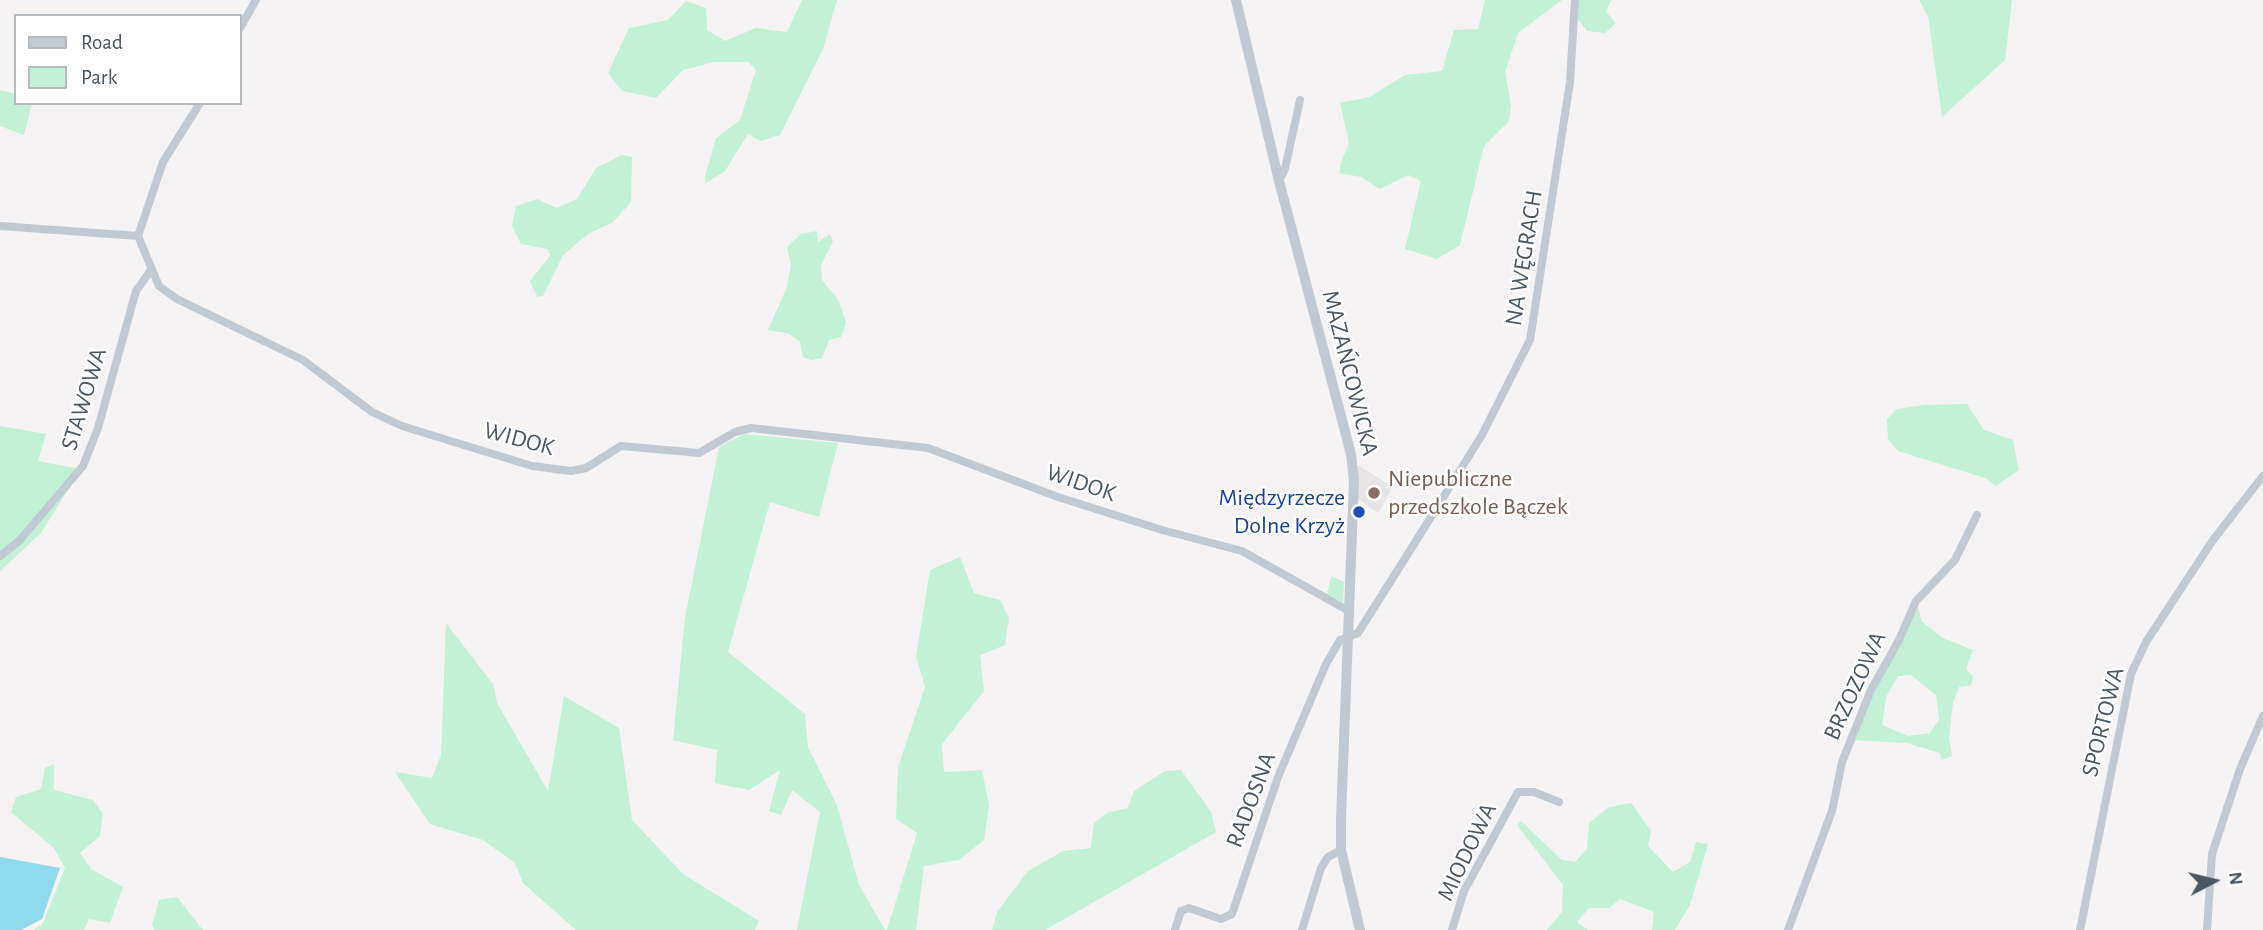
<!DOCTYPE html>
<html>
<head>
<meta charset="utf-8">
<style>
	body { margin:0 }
	#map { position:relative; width:2263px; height:930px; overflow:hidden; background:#f5f3f3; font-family:"Alegreya Sans",sans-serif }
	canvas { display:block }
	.legend { position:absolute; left:14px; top:14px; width:228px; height:91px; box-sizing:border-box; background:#fff; border:2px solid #b7bbc0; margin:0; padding:9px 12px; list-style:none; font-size:21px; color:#4a5661 }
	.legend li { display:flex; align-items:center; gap:14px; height:35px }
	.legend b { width:35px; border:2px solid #b7bbc0 }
	.north { position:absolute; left:2179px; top:846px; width:70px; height:70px; -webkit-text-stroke:5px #fff; paint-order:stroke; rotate:83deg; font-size:19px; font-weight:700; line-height:28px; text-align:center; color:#4a5661 }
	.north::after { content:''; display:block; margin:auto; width:24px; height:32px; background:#4a5661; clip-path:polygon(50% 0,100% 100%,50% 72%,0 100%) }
</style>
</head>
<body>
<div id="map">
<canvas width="2263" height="930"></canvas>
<ul class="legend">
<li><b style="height:9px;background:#c1cad2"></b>Road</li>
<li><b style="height:19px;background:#c3f1d5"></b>Park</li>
</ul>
<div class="north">N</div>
</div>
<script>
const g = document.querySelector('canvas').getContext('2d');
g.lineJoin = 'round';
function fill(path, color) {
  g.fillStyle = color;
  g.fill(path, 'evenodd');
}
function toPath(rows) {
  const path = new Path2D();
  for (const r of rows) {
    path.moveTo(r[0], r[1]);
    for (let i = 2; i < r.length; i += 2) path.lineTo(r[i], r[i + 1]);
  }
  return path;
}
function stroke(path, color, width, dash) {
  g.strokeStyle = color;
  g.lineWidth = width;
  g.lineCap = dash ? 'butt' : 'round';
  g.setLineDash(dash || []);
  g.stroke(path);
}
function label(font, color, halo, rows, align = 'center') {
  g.font = font + ' "Alegreya Sans",sans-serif';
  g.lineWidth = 5;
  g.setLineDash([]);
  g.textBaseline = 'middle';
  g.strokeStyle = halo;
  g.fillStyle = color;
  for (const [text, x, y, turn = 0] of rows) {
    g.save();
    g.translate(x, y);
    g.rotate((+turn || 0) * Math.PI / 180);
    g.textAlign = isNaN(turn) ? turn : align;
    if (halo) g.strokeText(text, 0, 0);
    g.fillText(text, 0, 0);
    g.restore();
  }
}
fill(toPath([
	[1358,465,1393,487,1378,513,1358,499]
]), '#e6e4e5');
fill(toPath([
	[802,0,837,0,823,49,780,135,761,141,748,134,725,171,706,183,705,176,716,138,740,120,756,70,748,62,714,62,683,70,656,98,622,91,608,73,629,28,668,20,686,1,706,8,707,30,725,41,756,28,787,32],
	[1485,0,1562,0,1518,33,1505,72,1511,105,1509,121,1484,146,1460,245,1437,259,1405,249,1421,181,1408,175,1380,189,1361,177,1340,173,1340,165,1349,143,1340,103,1370,97,1405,75,1442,71,1454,30,1478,29],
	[1578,0,1611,0,1606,12,1616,23,1605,33,1587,31,1578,19],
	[1919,0,2012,0,2005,60,1942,117,1928,16],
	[0,90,16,94,16,103,32,103,24,135,0,126],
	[622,155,632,157,631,202,613,222,588,234,563,255,543,296,537,297,530,281,550,256,548,249,521,244,512,226,516,206,537,199,557,208,577,199,596,168],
	[817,231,818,242,830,234,833,241,821,265,822,280,839,301,846,323,841,337,829,340,822,358,811,360,803,357,800,342,788,333,768,330,787,287,791,265,787,247,801,234],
	[1967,404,1984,430,2013,440,2019,470,1996,486,1985,478,1898,451,1888,439,1887,419,1897,409,1924,405],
	[0,426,46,434,38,461,81,469,41,533,0,571],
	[744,434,838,443,819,517,770,502,728,652,805,714,808,747,837,805,859,885,885,930,797,930,820,812,792,790,781,815,769,811,780,770,749,790,715,783,717,750,673,740,685,618,719,447],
	[960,557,974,593,1000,600,1009,618,1005,645,980,655,984,691,942,744,944,772,982,770,989,805,984,840,959,860,924,866,916,930,887,930,917,833,896,819,898,767,925,687,916,656,930,570],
	[1331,576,1344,582,1343,602,1327,595],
	[1918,607,1922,622,1943,638,1973,650,1966,669,1973,676,1971,685,1959,687,1953,703,1949,738,1952,756,1941,760,1940,753,1907,743,1853,740,1861,718],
	[1911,675,1936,695,1939,720,1930,733,1908,736,1882,725,1886,697,1898,676],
	[446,623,493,684,497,703,548,791,564,696,619,728,632,820,683,874,759,921,755,930,576,930,523,883,515,863,483,840,430,824,395,772,432,778,441,755],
	[54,764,54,790,93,800,103,814,100,836,80,853,91,869,123,887,110,923,89,919,84,930,34,930,43,923,65,868,54,848,11,812,16,797,41,789,45,768],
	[1181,770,1211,812,1216,832,1045,930,992,930,997,912,1028,871,1063,851,1091,848,1094,823,1109,812,1128,808,1134,791,1165,771],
	[1631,803,1651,831,1648,846,1673,872,1690,862,1696,842,1708,844,1690,905,1675,930,1652,930,1654,912,1620,899,1609,908,1589,908,1577,922,1588,930,1547,930,1562,912,1563,885,1517,825,1521,821,1562,860,1575,862,1587,849,1589,823,1609,807],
	[177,897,203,930,154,930,152,925,159,900]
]), '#c3f1d5');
fill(toPath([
	[0,857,60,868,42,919,21,930,0,930]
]), '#90daee');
stroke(toPath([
	[240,28,256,0],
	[1279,181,1285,169,1300,100],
	[0,226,138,236],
	[138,236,159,286,177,299,303,360,372,412,402,426,532,466,571,471,586,468,621,446,699,453,735,432,751,428,928,448,1058,497,1162,530,1242,551,1349,611],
	[138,236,163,162,200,103],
	[0,556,19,541,83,466,98,428,136,291,151,270],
	[1175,930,1181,911,1189,908,1221,919,1232,914,1278,777,1326,664,1340,640,1358,633,1416,541,1482,435,1530,340,1570,82,1575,0],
	[1302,930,1321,868,1328,857,1341,850],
	[1452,930,1464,891,1518,792,1534,792,1559,802],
	[1788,930,1832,811,1842,762,1871,690,1899,640,1916,601,1955,560,1977,515],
	[2080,930,2131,674,2146,642,2213,540,2263,476],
	[2207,930,2212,854,2240,769,2263,716]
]), '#c1cad2', 8);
stroke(toPath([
	[1236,0,1279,181,1351,454,1354,481,1341,818,1341,850,1360,930]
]), '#c1cad2', 10);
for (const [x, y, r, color] of [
	[1374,493,7,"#8d6e63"],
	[1359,512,7,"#1a4fb4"]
]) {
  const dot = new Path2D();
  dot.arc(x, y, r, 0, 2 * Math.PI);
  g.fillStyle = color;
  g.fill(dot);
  stroke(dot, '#fff', 2.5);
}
label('24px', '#4a5661', '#fff', [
	["NA WĘGRACH",1524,258,-81],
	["MAZAŃCOWICKA",1350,373,76],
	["STAWOWA",84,399,-73],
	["WIDOK",519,439,15],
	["WIDOK",1081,483,19],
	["BRZOZOWA",1855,686,-65],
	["SPORTOWA",2103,722,-76],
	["RADOSNA",1251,800,-69],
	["MIODOWA",1467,852,-64]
]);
label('24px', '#785e54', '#fff', [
	["Niepubliczne",1388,479],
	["przedszkole Bączek",1388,507]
], 'left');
label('24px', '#164399', '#fff', [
	["Międzyrzecze",1345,498],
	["Dolne Krzyż",1345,526]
], 'right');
</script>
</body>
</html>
